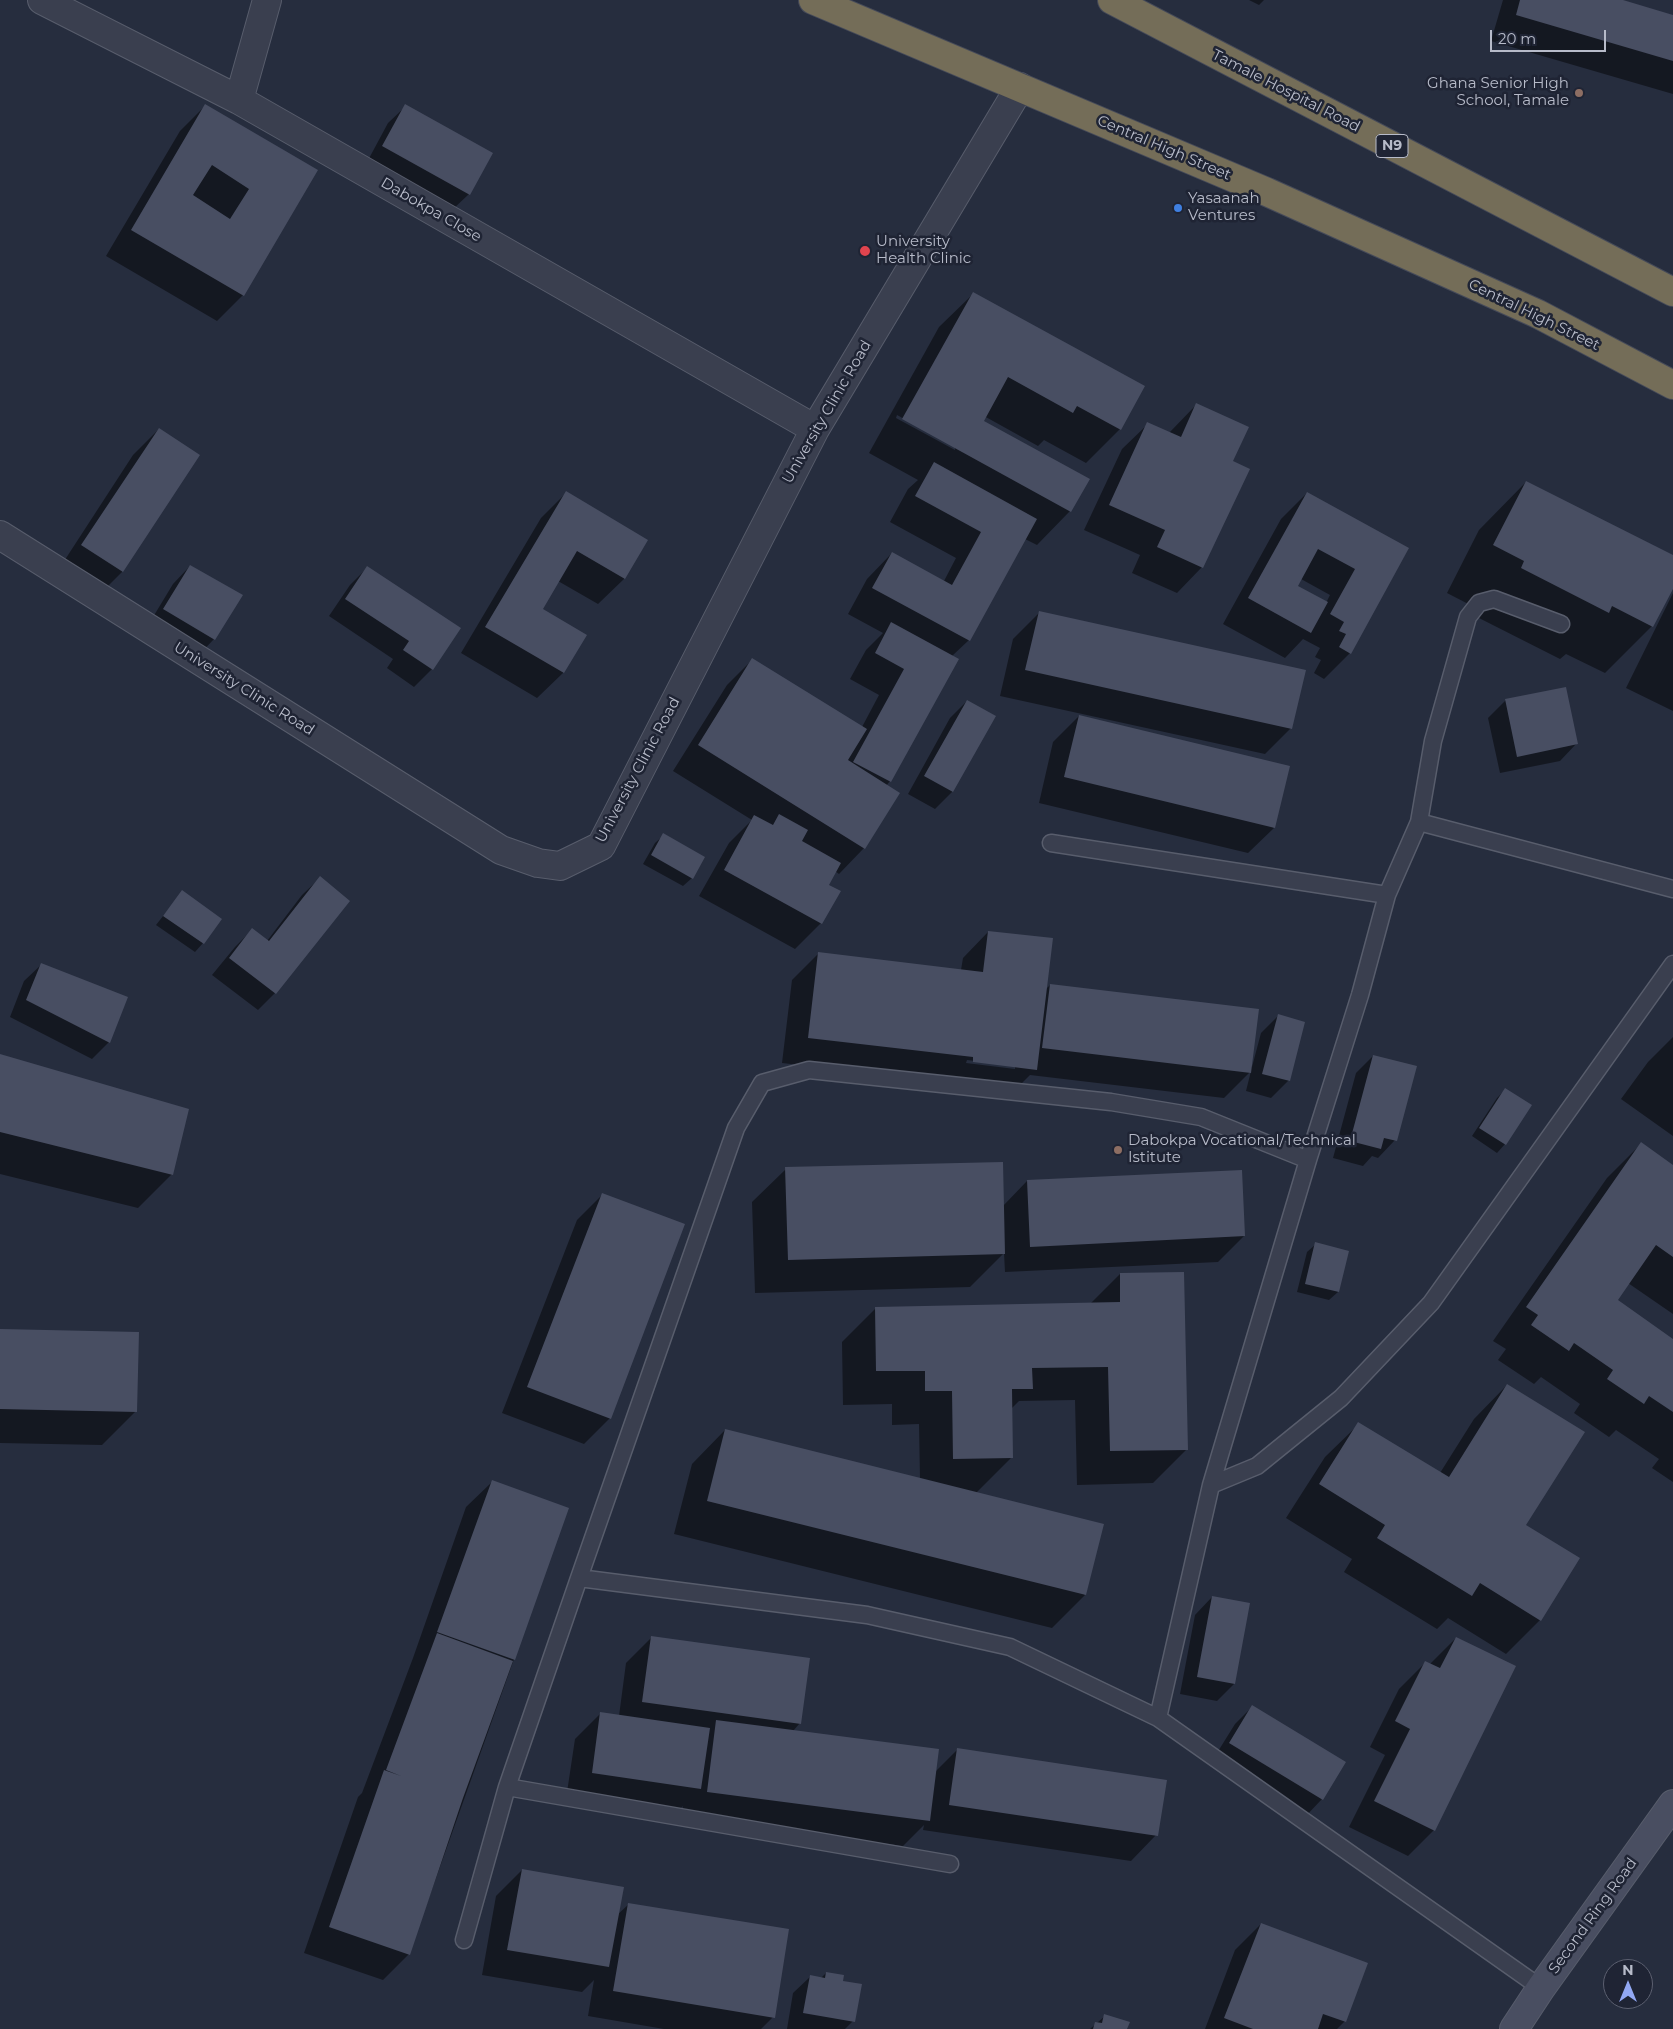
<!DOCTYPE html>
<html>
<head>
<meta charset="utf-8">
<style>
	body { margin:0 }
	#map { position:relative; width:1673px; height:2029px; overflow:hidden; background:#262d3e; font-family:Montserrat,sans-serif }
	canvas { display:block }
	.north { position:absolute; left:1603px; top:1959px; width:50px; height:50px; box-sizing:border-box; background:#1f2434; border:1px solid #5c6070; border-radius:50%; rotate:0deg; font-size:14px; font-weight:700; line-height:20px; text-align:center; color:#b7bbc9 }
	.north::after { content:''; display:block; margin:auto; width:18px; height:22px; background:#92a8f3; clip-path:polygon(50% 0,100% 100%,50% 72%,0 100%) }
	.scale { position:absolute; left:1490px; top:30px; width:116px; height:22px; box-sizing:border-box; border:2px solid #b7bbc9; border-top:0; padding-left:6px; font-size:15px; line-height:18px; white-space:nowrap; color:#b7bbc9; -webkit-text-stroke:4px #1f2434; paint-order:stroke }
</style>
</head>
<body>
<div id="map">
<canvas width="1673" height="2029"></canvas>
<div class="north">N</div>
<div class="scale">20 m</div>
</div>
<script>
const g = document.querySelector('canvas').getContext('2d');
g.lineJoin = 'round';
function fill(path, color) {
  g.fillStyle = color;
  g.fill(path, 'evenodd');
}
function toPath(rows) {
  const path = new Path2D();
  for (const r of rows) {
    path.moveTo(r[0], r[1]);
    for (let i = 2; i < r.length; i += 2) path.lineTo(r[i], r[i + 1]);
  }
  return path;
}
function stroke(path, color, width, dash) {
  g.strokeStyle = color;
  g.lineWidth = width;
  g.lineCap = dash ? 'butt' : 'round';
  g.setLineDash(dash || []);
  g.stroke(path);
}
function label(font, color, halo, rows, align = 'center') {
  g.font = font + ' Montserrat,sans-serif';
  g.lineWidth = 5;
  g.setLineDash([]);
  g.textBaseline = 'middle';
  g.strokeStyle = halo;
  g.fillStyle = color;
  for (const [text, x, y, turn = 0] of rows) {
    g.save();
    g.translate(x, y);
    g.rotate((+turn || 0) * Math.PI / 180);
    g.textAlign = isNaN(turn) ? turn : align;
    if (halo) g.strokeText(text, 0, 0);
    g.fillText(text, 0, 0);
    g.restore();
  }
}
fill(toPath([
	[1249,0,1264,0,1259,5],
	[1503,0,1618,0,1673,16,1673,94,1491,41],
	[205,106,317,170,243,295,217,321,106,256,180,131],
	[406,106,469,194,451,211,366,164,388,123],
	[973,294,1120,429,1086,463,1044,440,1038,446,984,416,982,421,1070,511,1037,545,1025,539,969,640,952,656,890,781,886,786,864,848,839,874,835,871,827,885,821,923,795,949,699,896,729,843,752,820,673,771,727,685,752,660,862,727,879,695,850,679,866,650,883,633,848,614,867,579,892,553,944,581,956,558,890,522,908,489,918,480,869,453,939,327],
	[897,415,955,447,955,450,896,418],
	[1196,405,1232,462,1202,567,1177,593,1132,573,1140,555,1084,530,1122,449,1148,424,1169,433],
	[159,429,198,455,122,572,97,597,57,572,133,455],
	[1526,482,1673,556,1673,586,1652,626,1605,673,1566,654,1560,659,1475,616,1478,609,1447,593,1479,530],
	[566,493,646,540,624,579,598,604,558,581,541,609,585,636,563,673,537,698,461,653,541,518],
	[1307,493,1408,549,1350,653,1324,679,1314,673,1321,660,1315,657,1320,648,1303,639,1285,658,1223,624,1281,519],
	[1301,579,1330,595,1326,603,1296,587],
	[190,566,214,639,197,657,147,627,173,584],
	[367,568,460,628,432,669,414,687,387,668,393,659,329,616,350,585],
	[1673,593,1673,711,1626,688],
	[1039,613,1291,728,1265,754,1000,696,1013,639],
	[1506,700,1577,743,1560,761,1500,773,1488,718],
	[967,701,995,716,952,792,935,809,908,794,950,718],
	[1079,716,1274,828,1248,853,1039,803,1053,742],
	[664,835,692,878,683,886,643,864,655,843],
	[320,878,348,901,275,993,258,1010,212,975,235,947,252,930,267,941,302,895],
	[182,892,203,943,195,952,156,925],
	[988,932,1045,990,1050,985,1251,1066,1252,1067,1261,1033,1278,1016,1289,1080,1271,1098,1246,1091,1251,1071,1224,1098,1030,1075,1010,1095,948,1082,782,1063,792,980,818,954,961,970,963,958],
	[967,1060,1015,1066,1015,1069,966,1063],
	[42,964,109,1042,92,1059,10,1017,24,981],
	[1673,1037,1673,1136,1621,1099,1648,1062],
	[0,1056,172,1174,138,1208,0,1174],
	[1373,1056,1395,1140,1378,1158,1372,1156,1363,1166,1333,1158,1356,1073],
	[1505,1090,1505,1144,1497,1153,1472,1136,1497,1098],
	[1641,1144,1673,1166,1673,1314,1628,1283,1616,1301,1673,1341,1673,1482,1652,1468,1659,1459,1616,1430,1609,1437,1574,1413,1580,1404,1541,1377,1534,1384,1498,1360,1506,1349,1493,1341,1607,1178],
	[786,1169,1003,1206,1027,1181,1244,1236,1218,1262,1005,1272,1004,1253,970,1287,755,1293,752,1202],
	[603,1194,610,1418,584,1444,502,1413,577,1220],
	[1316,1244,1338,1292,1329,1300,1297,1292,1307,1252],
	[1120,1274,1187,1449,1153,1483,1077,1485,1075,1400,1019,1401,1011,1409,1012,1457,976,1493,1085,1595,1052,1628,674,1534,692,1464,725,1430,920,1479,919,1424,892,1425,892,1404,843,1405,842,1342,875,1309,1090,1304],
	[0,1331,136,1411,102,1445,0,1443],
	[1507,1385,1524,1525,1540,1620,1506,1654,1448,1618,1437,1629,1344,1572,1352,1559,1286,1518,1325,1457,1359,1424,1440,1473,1474,1419],
	[492,1482,514,1659,409,1954,383,1980,304,1953,358,1797,362,1793,413,1658,466,1507],
	[1212,1597,1234,1684,1217,1701,1180,1694,1195,1615],
	[652,1637,800,1723,793,1731,935,1772,957,1750,1156,1835,1131,1861,923,1830,924,1825,903,1846,681,1817,683,1806,674,1815,566,1799,575,1739,601,1713,619,1716,626,1663],
	[1456,1638,1434,1830,1408,1856,1349,1827,1385,1755,1370,1747,1399,1689,1425,1663,1429,1665],
	[1252,1707,1322,1799,1305,1817,1212,1761,1235,1724],
	[522,1870,617,1915,629,1904,773,2017,761,2029,664,2029,588,2016,594,1980,582,1992,482,1975,496,1896],
	[1261,1924,1345,2021,1337,2029,1205,2029,1235,1950],
	[826,1973,842,1982,853,2021,845,2029,787,2029,793,1993,811,1976,821,1978],
	[1105,2016,1126,2029,1090,2029]
]), '#0007');
fill(toPath([
	[1520,0,1623,0,1673,15,1673,61,1516,15],
	[205,104,318,170,244,296,131,230],
	[212,165,249,189,230,219,193,195],
	[405,104,493,153,470,195,382,146],
	[973,292,1145,386,1121,430,1077,406,1073,413,1008,377,984,421,1090,479,1071,512,902,419],
	[1196,403,1249,427,1233,461,1250,469,1203,568,1157,547,1165,530,1109,505,1147,422,1181,437],
	[159,428,200,455,123,572,81,545],
	[934,462,1037,519,970,641,872,588,892,552,952,585,981,532,915,496],
	[1526,481,1673,555,1673,589,1653,627,1612,606,1609,613,1521,568,1524,561,1493,545],
	[566,491,648,540,625,579,577,551,543,609,587,635,564,673,485,627],
	[1307,492,1409,548,1351,654,1339,647,1346,634,1339,631,1344,622,1330,614,1355,569,1318,549,1298,586,1328,602,1311,633,1248,598],
	[190,565,243,595,215,640,163,609],
	[367,566,461,628,433,670,403,650,409,641,345,599],
	[1039,611,1306,670,1292,729,1025,670],
	[891,622,959,659,891,782,853,762,904,669,875,653],
	[752,658,867,729,848,760,900,793,865,849,698,745],
	[1566,687,1578,744,1517,757,1505,699],
	[967,700,996,716,953,792,924,776],
	[1079,715,1290,766,1275,828,1064,777],
	[779,814,808,830,802,841,841,863,829,885,841,891,822,924,724,870,754,815,773,825],
	[663,833,705,857,693,879,651,855],
	[320,876,350,901,276,994,229,958,252,928,269,941],
	[182,890,222,919,204,944,163,916],
	[988,931,1053,938,1037,1070,973,1062,973,1057,808,1038,818,952,983,972],
	[41,963,128,997,110,1043,26,1000],
	[1050,984,1259,1009,1251,1073,1042,1048],
	[1278,1014,1305,1022,1290,1081,1262,1074],
	[0,1054,189,1109,173,1175,0,1132],
	[1373,1055,1417,1066,1397,1141,1384,1138,1381,1149,1350,1141],
	[1505,1088,1532,1105,1506,1145,1479,1128],
	[1641,1142,1673,1165,1673,1257,1656,1245,1618,1300,1673,1339,1673,1412,1649,1396,1644,1404,1607,1379,1613,1370,1574,1343,1569,1351,1531,1325,1538,1315,1526,1307],
	[1003,1162,1005,1254,788,1260,785,1167],
	[1242,1170,1245,1236,1030,1247,1027,1180],
	[602,1193,685,1224,611,1419,527,1387],
	[1315,1242,1349,1251,1339,1292,1305,1284],
	[1184,1272,1188,1450,1110,1451,1108,1367,1032,1368,1033,1389,1012,1389,1013,1458,953,1459,952,1391,925,1391,925,1371,876,1371,875,1307,1120,1302,1120,1273],
	[0,1329,139,1332,137,1412,0,1409],
	[1507,1384,1585,1432,1526,1525,1580,1558,1541,1621,1480,1583,1472,1596,1377,1538,1385,1525,1319,1484,1358,1422,1449,1477],
	[725,1429,1104,1524,1086,1595,707,1501],
	[492,1480,569,1508,515,1660,437,1632],
	[1212,1596,1250,1603,1235,1684,1197,1677],
	[437,1633,513,1661,463,1798,410,1955,329,1927,384,1770,401,1776,386,1770],
	[651,1636,810,1658,801,1724,642,1702],
	[1456,1637,1516,1666,1435,1831,1374,1801,1410,1729,1395,1721,1425,1661,1440,1668],
	[1252,1705,1346,1762,1323,1800,1229,1743],
	[600,1712,710,1728,701,1789,592,1773],
	[716,1720,939,1749,930,1821,707,1792],
	[957,1748,1167,1780,1158,1836,949,1805],
	[522,1869,624,1887,609,1967,507,1950],
	[628,1903,789,1929,775,2018,613,1991],
	[1261,1923,1368,1963,1346,2022,1323,2014,1318,2029,1253,2029,1224,2018],
	[826,1972,844,1975,843,1981,862,1984,855,2022,803,2013,810,1975,825,1978],
	[1104,2014,1130,2022,1127,2029,1093,2029,1095,2022,1102,2023]
]), '#484e62');
const lane = toPath([
	[1419,822,1673,889],
	[1051,843,1387,895],
	[1211,1485,1257,1466,1341,1398,1431,1303,1673,964],
	[579,1578,867,1615,1010,1647,1158,1718,1541,1988],
	[1158,1718,1211,1485,1308,1160,1360,995,1387,895,1419,822,1433,741,1468,617,1479,603,1494,599,1561,624],
	[507,1787,950,1864],
	[464,1940,507,1787,579,1578,736,1128,762,1083,809,1070,1111,1102,1201,1117,1308,1160]
]);
const street = toPath([
	[42,0,239,100,815,429],
	[239,100,267,0],
	[0,535,501,850,538,863,560,866,601,846,815,429,1020,87]
]);
const secondary = toPath([
	[1514,2029,1541,1988,1673,1804]
]);
const highway = toPath([
	[813,0,1267,192,1538,314,1673,385],
	[1112,0,1673,292]
]);
stroke(lane, '#585d6c', 19);
stroke(street, '#585d6c', 30);
stroke(secondary, '#585d6c', 30);
stroke(highway, '#454a59', 30);
stroke(lane, '#3a3f4f', 16);
stroke(street, '#3a3f4f', 28);
stroke(secondary, '#494e61', 28);
stroke(highway, '#746d58', 28);
for (const [x, y, r, color] of [
	[1579,93,5,"#8d6e63"],
	[1178,208,5,"#3f7fe0"],
	[865,251,6,"#e0444e"],
	[1118,1150,5,"#8d6e63"]
]) {
  const dot = new Path2D();
  dot.arc(x, y, r, 0, 2 * Math.PI);
  g.fillStyle = color;
  g.fill(dot);
  stroke(dot, '#1f2434', 2);
}
for (const [x, y, w] of [
	[1392,146,32]
]) {
  const box = new Path2D();
  box.roundRect(x - w / 2, y - 11.5, w, 23, 4);
  g.fillStyle = '#1f2434';
  g.fill(box);
  stroke(box, '#b7bbc9', 1);
}
label('bold 14px', '#b7bbc9', null, [
	["N9",1392,146]
]);
label('15px', '#b7bbc9', '#1f2434', [
	["Ghana Senior High",1569,84,"right"],
	["School, Tamale",1569,101,"right"],
	["Yasaanah",1188,199],
	["Ventures",1188,216],
	["University",876,242],
	["Health Clinic",876,259],
	["Dabokpa Vocational/Technical",1128,1141],
	["Istitute",1128,1158]
], 'left');
label('15px', '#b7bbc9', '#1f2434', [
	["Tamale Hospital Road",1286,91,27],
	["Central High Street",1164,148,23],
	["Dabokpa Close",431,210,30],
	["Central High Street",1534,315,26],
	["University Clinic Road",827,412,-60],
	["University Clinic Road",244,689,32],
	["University Clinic Road",638,770,-62],
	["Second Ring Road",1593,1916,-54]
]);
</script>
</body>
</html>
